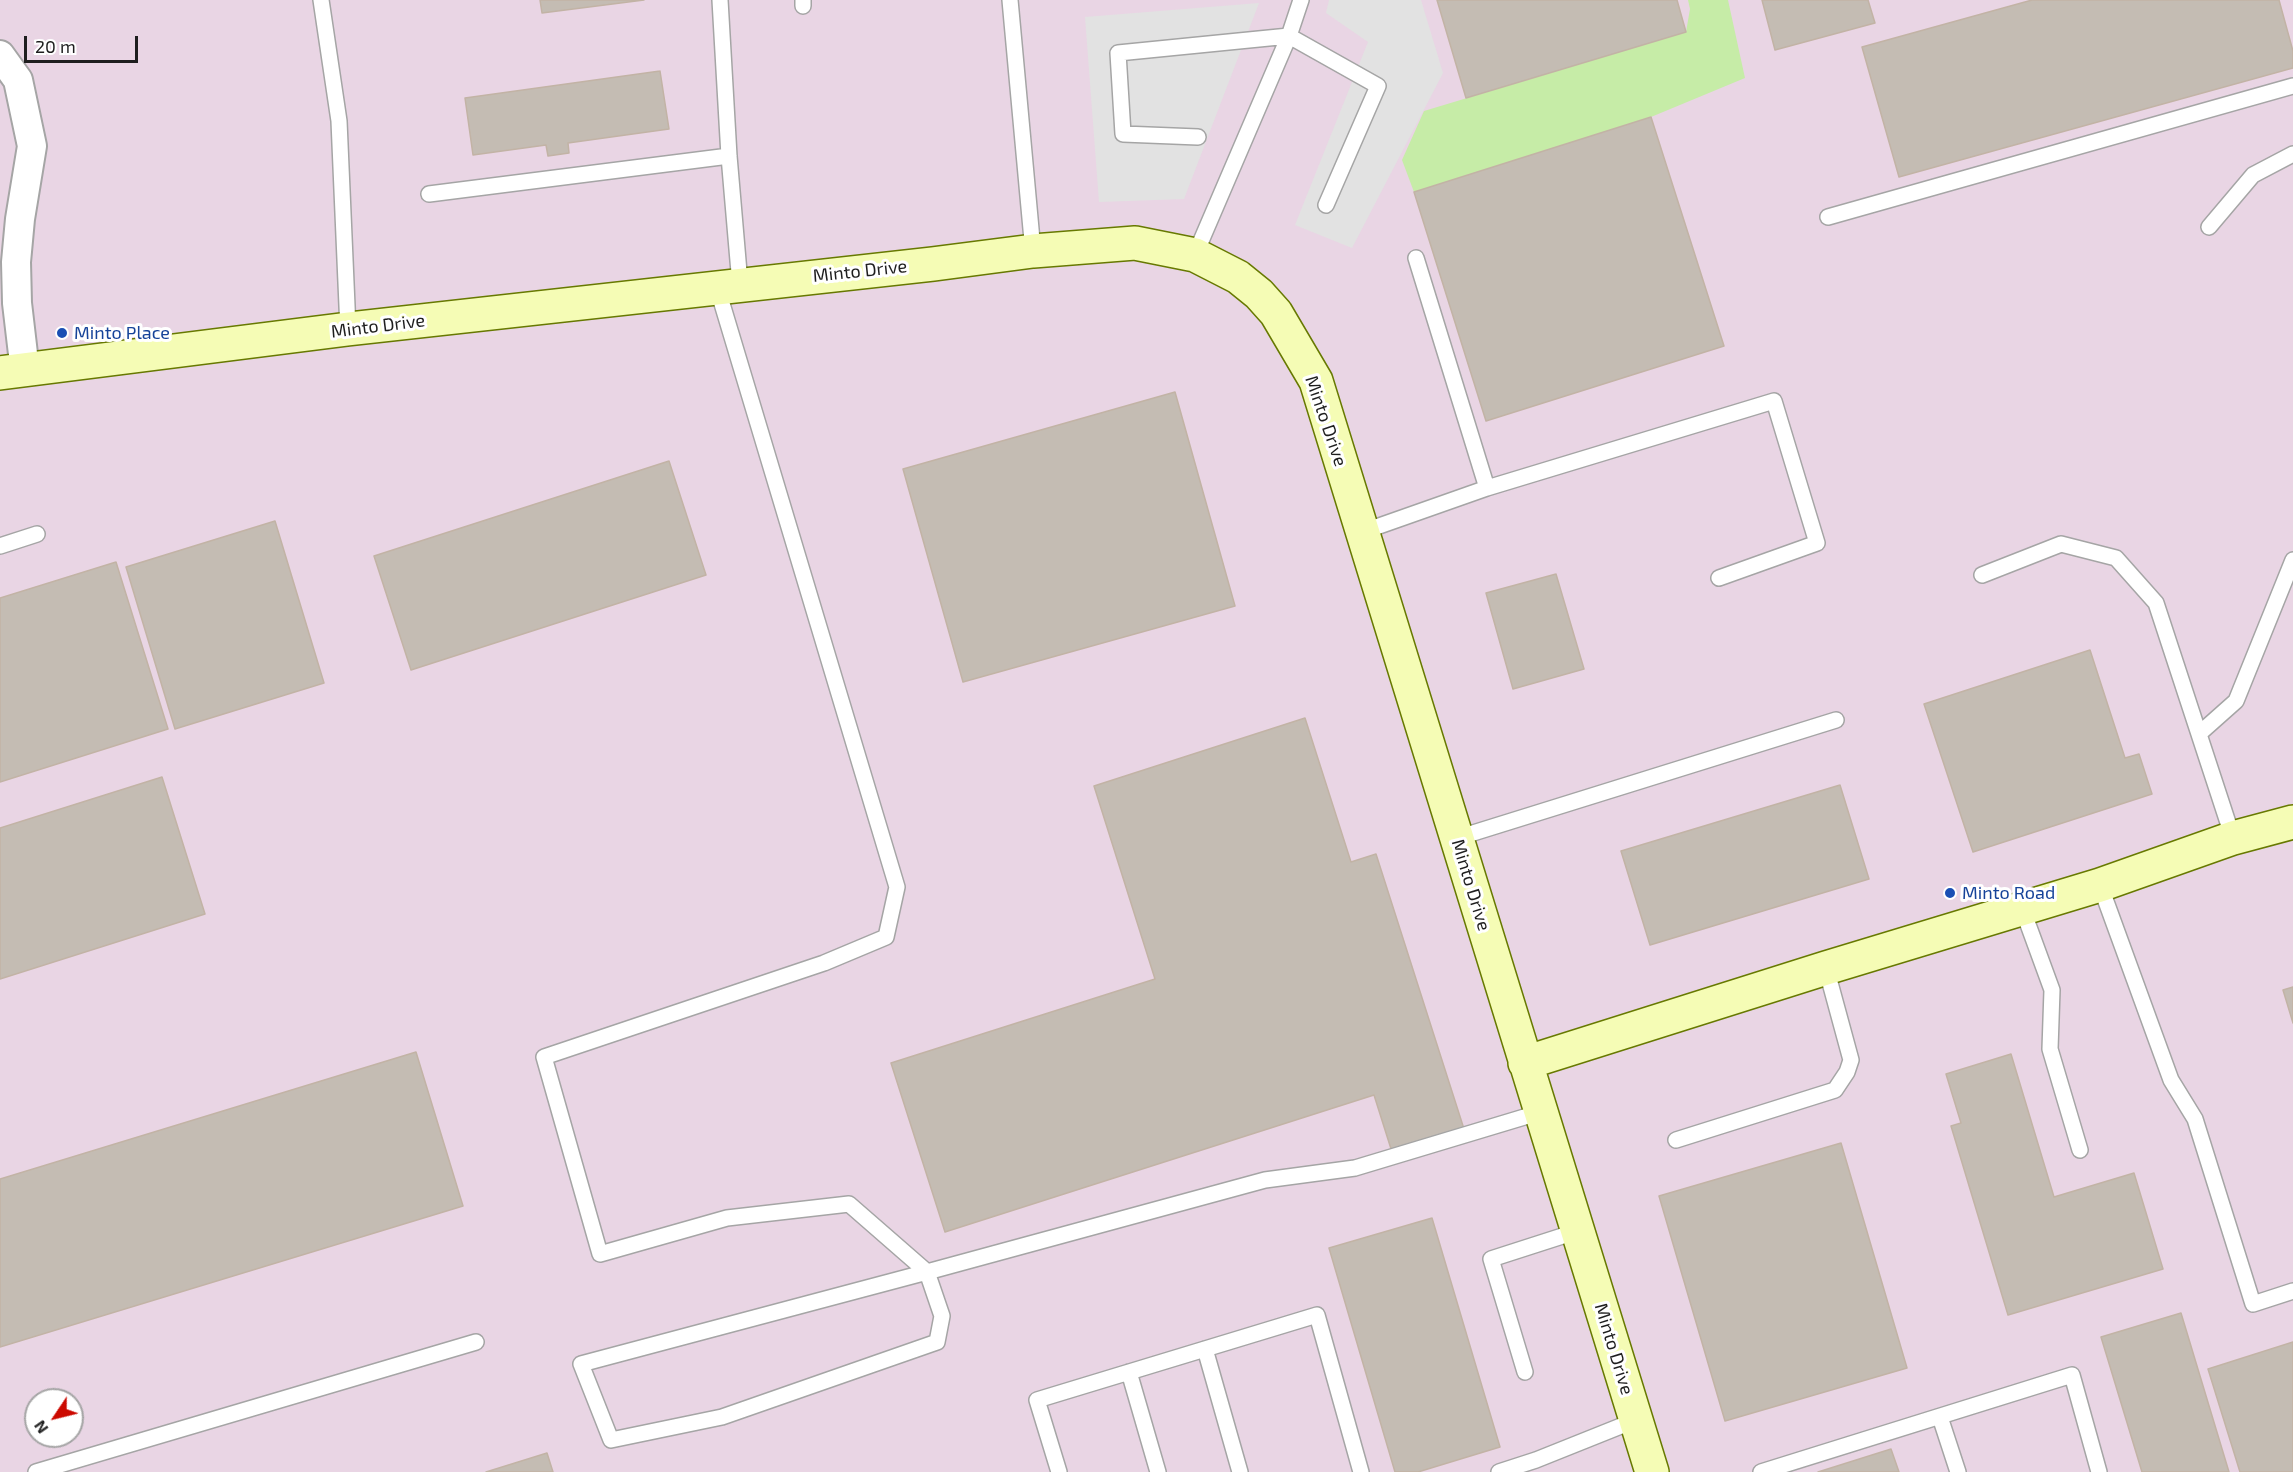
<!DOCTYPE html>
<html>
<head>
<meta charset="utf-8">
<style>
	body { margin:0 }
	#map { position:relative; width:2293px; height:1472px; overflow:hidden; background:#efece4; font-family:"Exo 2",sans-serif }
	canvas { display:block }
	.north { position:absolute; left:24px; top:1388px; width:60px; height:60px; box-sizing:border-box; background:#fff; border:2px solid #a5a5a5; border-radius:50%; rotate:235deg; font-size:16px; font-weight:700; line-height:24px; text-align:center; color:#1e1e1e }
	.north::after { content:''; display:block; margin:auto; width:21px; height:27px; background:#cc0900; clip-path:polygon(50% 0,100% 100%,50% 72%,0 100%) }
	.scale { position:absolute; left:24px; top:36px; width:114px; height:27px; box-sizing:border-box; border:3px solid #1e1e1e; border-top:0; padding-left:8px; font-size:18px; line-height:21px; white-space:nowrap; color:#1e1e1e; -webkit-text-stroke:4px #fff; paint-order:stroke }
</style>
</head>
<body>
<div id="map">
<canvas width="2293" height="1472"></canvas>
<div class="north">N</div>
<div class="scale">20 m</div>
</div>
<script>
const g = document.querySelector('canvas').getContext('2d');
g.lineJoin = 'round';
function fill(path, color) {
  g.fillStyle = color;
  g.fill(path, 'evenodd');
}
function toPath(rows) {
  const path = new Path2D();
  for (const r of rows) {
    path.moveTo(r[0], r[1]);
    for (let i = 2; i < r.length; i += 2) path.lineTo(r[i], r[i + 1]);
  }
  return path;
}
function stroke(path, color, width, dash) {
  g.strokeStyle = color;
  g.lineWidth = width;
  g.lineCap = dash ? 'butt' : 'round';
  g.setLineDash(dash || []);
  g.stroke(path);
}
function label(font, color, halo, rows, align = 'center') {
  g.font = font + ' "Exo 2",sans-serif';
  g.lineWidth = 6;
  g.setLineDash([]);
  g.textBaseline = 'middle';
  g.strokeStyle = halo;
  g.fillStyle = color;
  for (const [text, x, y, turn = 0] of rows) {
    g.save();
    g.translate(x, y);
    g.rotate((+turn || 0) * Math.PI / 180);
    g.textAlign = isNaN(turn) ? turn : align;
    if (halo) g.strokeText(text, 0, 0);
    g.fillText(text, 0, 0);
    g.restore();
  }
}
fill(toPath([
	[0,0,2293,0,2293,1472,0,1472],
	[36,1400,72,1400,72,1436,36,1436]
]), '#e9d5e4');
fill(toPath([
	[1688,0,1728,0,1745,78,1651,117,1414,192,1402,160,1424,111,1686,32,1690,9]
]), '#c6eca7');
fill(toPath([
	[1329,0,1421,0,1443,73,1352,248,1295,225,1368,42,1326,13],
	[1259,3,1184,199,1099,202,1085,17]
]), '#e2e2e2');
const building = toPath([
	[540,0,644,0,542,13,540,0],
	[1437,0,1677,0,1686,32,1466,98,1437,0],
	[1762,0,1868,0,1875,23,1775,50,1762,0],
	[2032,0,2279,0,2293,51,2293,68,1899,177,1862,47,2032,0],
	[660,71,669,129,568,143,569,153,548,156,546,145,473,155,465,98,660,71],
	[1651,117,1724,346,1486,421,1414,192,1651,117],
	[1175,392,1235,606,963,682,903,469,1175,392],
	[669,461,706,575,411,670,374,556,669,461],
	[275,521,324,683,175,729,126,567,275,521],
	[116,562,168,729,0,782,0,598,116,562],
	[1556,574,1584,669,1513,689,1486,593,1556,574],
	[2090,650,2125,758,2139,754,2152,794,1973,852,1924,704,2090,650],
	[1305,718,1351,862,1376,854,1464,1129,1392,1152,1374,1095,945,1232,891,1063,1155,979,1094,786,1305,718],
	[162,777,205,914,0,979,0,828,162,777],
	[1840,785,1869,879,1650,945,1621,851,1840,785],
	[2293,987,2293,1023,2283,990,2293,987],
	[416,1052,463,1206,0,1347,0,1179,416,1052],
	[2011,1054,2054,1197,2134,1173,2163,1269,2008,1315,1951,1126,1961,1123,1946,1074,2011,1054],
	[1841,1143,1907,1368,1725,1421,1659,1196,1841,1143],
	[1432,1218,1500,1447,1418,1472,1395,1472,1329,1248,1432,1218],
	[2181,1313,2229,1472,2142,1472,2101,1337,2181,1313],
	[2293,1342,2293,1472,2240,1472,2208,1369,2293,1342],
	[1891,1449,1899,1472,1818,1472,1891,1449],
	[547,1453,553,1472,486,1472,547,1453]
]);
fill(building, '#c4bcb3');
stroke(building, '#c2b3a5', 1.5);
const lane = toPath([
	[321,0,339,121,348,329],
	[720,0,729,156,740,284],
	[803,0,803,6],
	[1010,0,1033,251],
	[1198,137,1123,134,1118,53,1289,36,1378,86,1326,205],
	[429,194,729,156],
	[1828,217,2293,86],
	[2209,227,2253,175,2293,154],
	[1195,255,1289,36,1301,0],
	[1416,258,1487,488],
	[717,287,897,887,886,937,824,963,544,1057,600,1254,727,1218,849,1204,927,1272,581,1364,611,1440,722,1417,937,1342,942,1316,927,1272,1265,1180,1355,1168,1541,1112],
	[1362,532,1487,488,1774,401,1817,543,1719,578],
	[0,546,37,534],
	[1982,575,2061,544,2116,558,2156,603,2233,838],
	[2200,733,2236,701,2293,560],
	[1457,838,1836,720],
	[2100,885,2171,1080,2195,1119,2253,1304,2293,1291],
	[2022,908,2052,990,2050,1049,2080,1150],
	[1676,1140,1835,1090,1847,1072,1851,1060,1826,968],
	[1205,1349,1240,1472],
	[1129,1372,1158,1472],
	[1525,1372,1491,1259,1578,1231],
	[1940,1417,1958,1472],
	[36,1472,476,1342],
	[1059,1472,1037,1400,1317,1315,1361,1472],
	[1499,1472,1536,1460,1636,1420],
	[1761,1472,2072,1375,2099,1472]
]);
const street = toPath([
	[0,55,18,80,32,146,20,219,16,262,17,303,25,371]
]);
const secondary = toPath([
	[0,373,348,329,933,264,1033,251,1135,243,1195,255,1238,277,1259,294,1276,313,1316,381,1652,1472],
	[1525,1063,1826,968,2100,885,2233,838,2293,822]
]);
stroke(lane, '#a5a5a5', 18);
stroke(street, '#a5a5a5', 32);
stroke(secondary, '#677901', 36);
stroke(lane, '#fff', 15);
stroke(street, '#fff', 28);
stroke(secondary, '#f5fcb5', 33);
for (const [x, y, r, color] of [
	[62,333,6,"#1a4fb4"],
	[1950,893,6,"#1a4fb4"]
]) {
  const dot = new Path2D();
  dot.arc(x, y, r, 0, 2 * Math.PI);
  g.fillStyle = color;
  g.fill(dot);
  stroke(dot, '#fff', 2);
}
label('18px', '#1e1e1e', '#fff', [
	["Minto Drive",860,271,-6],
	["Minto Drive",378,326,-7],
	["Minto Drive",1326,421,71],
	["Minto Drive",1471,885,73],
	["Minto Drive",1614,1349,73]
]);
label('18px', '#164399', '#fff', [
	["Minto Place",74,333],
	["Minto Road",1962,893]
], 'left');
</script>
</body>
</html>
